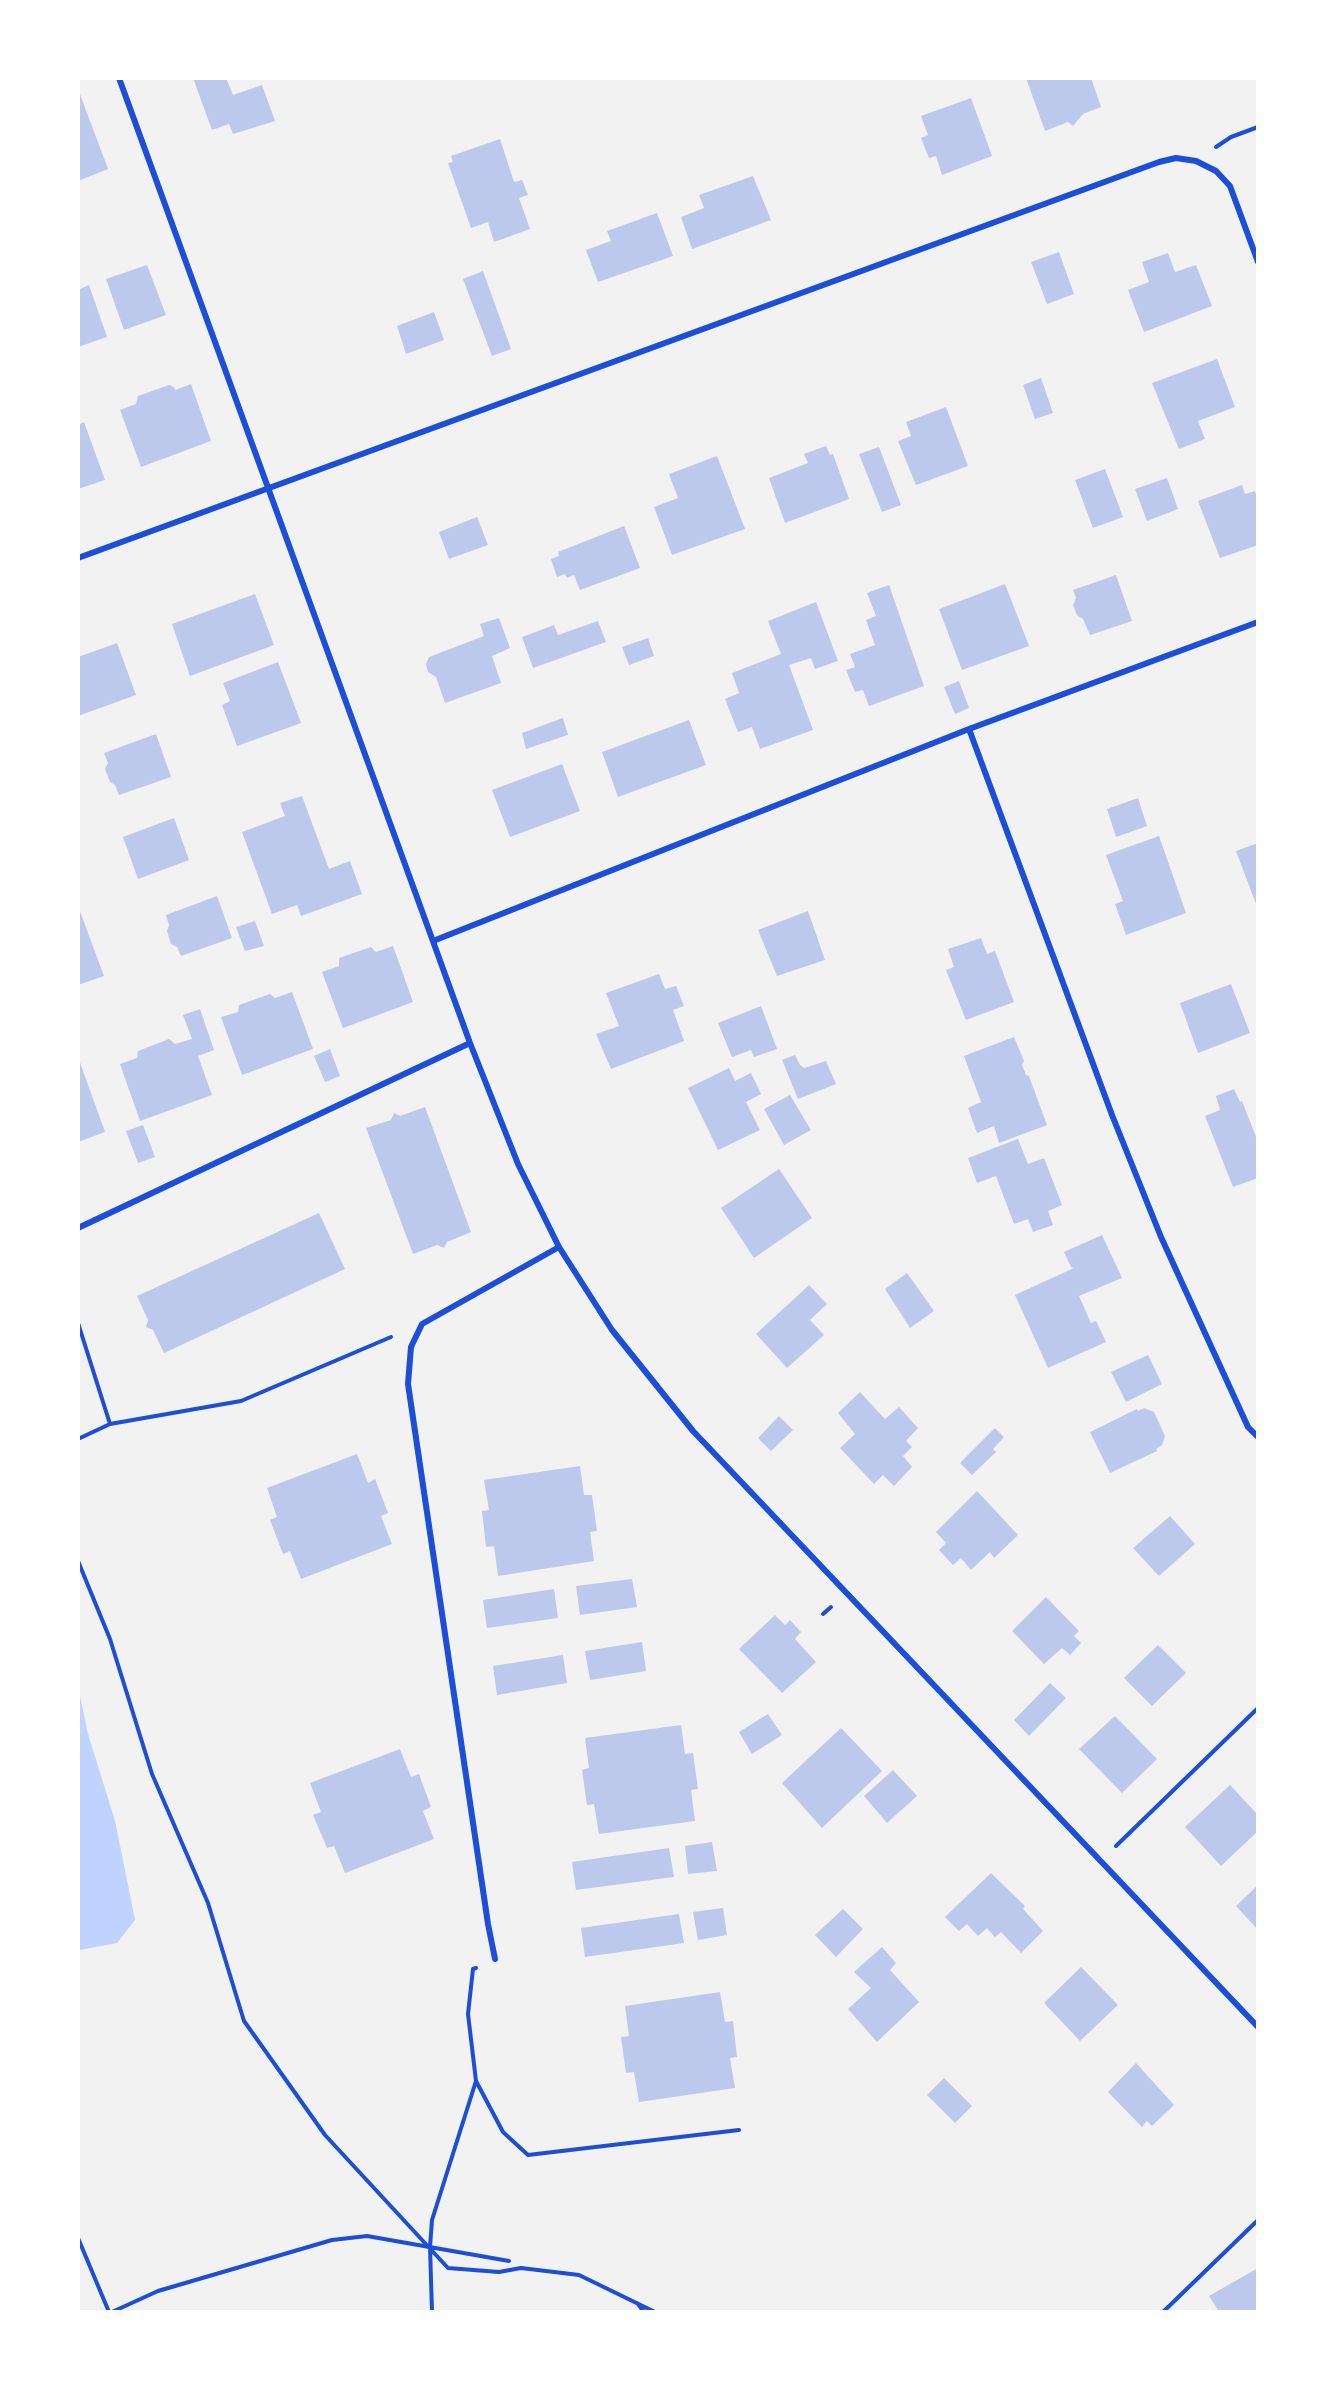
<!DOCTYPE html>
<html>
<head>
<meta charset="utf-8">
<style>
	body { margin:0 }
	#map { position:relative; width:1336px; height:2390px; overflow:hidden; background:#f2f2f2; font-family:"Fira Sans",sans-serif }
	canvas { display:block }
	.frame { position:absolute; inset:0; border:80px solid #fff; pointer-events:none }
</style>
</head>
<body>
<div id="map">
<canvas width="1336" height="2390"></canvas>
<div class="frame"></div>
</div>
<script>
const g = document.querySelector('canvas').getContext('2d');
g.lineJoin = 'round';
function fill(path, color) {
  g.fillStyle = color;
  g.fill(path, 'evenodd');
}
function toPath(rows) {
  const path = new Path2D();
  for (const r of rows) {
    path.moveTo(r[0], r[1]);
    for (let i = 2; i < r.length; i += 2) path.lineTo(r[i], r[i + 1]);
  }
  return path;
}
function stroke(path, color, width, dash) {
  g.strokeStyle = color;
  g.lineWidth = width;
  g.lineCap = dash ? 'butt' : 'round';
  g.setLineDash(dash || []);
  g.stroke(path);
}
fill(toPath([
	[78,1687,88,1734,115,1821,135,1920,117,1943,80,1950,78,1950]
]), '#bfd3fe');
fill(toPath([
	[193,78,226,78,233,95,262,85,275,121,233,134,229,124,212,130],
	[1026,78,1091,78,1101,107,1083,114,1073,126,1068,122,1045,131],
	[78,89,108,169,78,181],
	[971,98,992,156,942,175,936,156,929,158,921,138,928,135,921,116],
	[500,139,514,182,522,180,528,195,519,198,530,229,494,242,488,222,471,228,448,163,453,162,451,156],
	[753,176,771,220,692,249,681,217,704,208,699,195],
	[657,213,673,256,598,282,586,250,611,241,607,231],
	[1059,252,1074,294,1047,304,1031,262],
	[1168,253,1175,272,1196,265,1212,306,1144,332,1128,290,1149,282,1142,262],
	[147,265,166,315,124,330,106,279],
	[483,271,511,349,492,356,463,279],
	[89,285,107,337,78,347,78,290],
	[434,312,444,340,406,354,397,326],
	[1217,359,1235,407,1198,421,1205,439,1179,449,1152,383],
	[1041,378,1053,413,1035,419,1023,385],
	[191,384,211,441,141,467,120,410,136,404,138,396,169,385,174,387,175,390],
	[946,407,968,466,916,485,898,441,911,436,906,422],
	[84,422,105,480,78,489,78,425],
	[826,446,830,455,833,454,849,499,785,523,769,478,808,463,804,454],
	[879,447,901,505,882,512,859,454],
	[717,456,745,529,672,555,654,507,678,498,669,474],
	[1105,469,1123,517,1093,528,1075,480],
	[1167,478,1178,509,1147,521,1135,489],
	[1242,485,1245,494,1255,491,1258,498,1258,538,1256,539,1258,545,1220,558,1198,501],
	[477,517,488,545,449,559,439,532],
	[624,526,640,568,580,590,574,575,567,578,565,574,557,577,551,559,559,556,558,552],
	[1116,575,1132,621,1090,635,1083,619,1077,615,1073,605,1076,598,1073,590],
	[1005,584,1029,646,962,670,939,609],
	[889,585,924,686,869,706,863,690,855,692,846,670,855,667,850,654,875,645,866,620,876,616,867,593],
	[255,594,274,645,190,676,172,624],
	[816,602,838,661,815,669,811,658,789,665,813,730,760,749,752,727,738,732,725,699,739,693,732,673,781,654,768,621],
	[499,618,510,648,492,656,501,683,445,703,436,677,428,672,426,664,429,657,484,636,480,624],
	[598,621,606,642,533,668,522,637,554,625,558,635],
	[648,638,654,656,629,665,622,647],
	[117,643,136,695,78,716,78,657],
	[278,662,301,723,237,746,222,705,230,701,223,683],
	[959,681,969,708,955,714,944,687],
	[563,718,568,735,526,749,522,733],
	[689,720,706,765,618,797,602,752],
	[156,734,171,777,119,795,115,785,110,782,105,769,108,763,104,753],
	[562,764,580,811,510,837,492,790],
	[302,796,329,869,350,861,362,894,301,916,297,905,272,914,242,832,285,816,280,803],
	[1138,798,1147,826,1116,837,1107,809],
	[174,818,189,860,138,879,123,837],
	[1159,836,1186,913,1126,935,1115,904,1123,901,1106,855],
	[1258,843,1258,904,1256,904,1236,851],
	[217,896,232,938,181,956,177,947,171,944,167,931,169,925,166,915],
	[78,906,104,976,78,985],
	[808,911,825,960,777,976,758,930],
	[255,921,264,946,245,951,236,927],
	[981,938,987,954,995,951,1014,1002,966,1020,946,970,954,967,948,949],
	[393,946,413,1002,343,1028,322,972,339,966,339,958,371,947,376,952],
	[659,974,665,989,676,986,684,1006,673,1010,684,1041,611,1069,596,1034,619,1026,606,993],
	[1231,984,1250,1033,1198,1053,1180,1003],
	[292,992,313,1049,242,1075,221,1017,238,1012,239,1005,270,994,275,998],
	[761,1006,777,1049,754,1057,751,1050,732,1057,718,1023],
	[200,1009,214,1050,198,1056,212,1095,140,1121,120,1064,137,1058,138,1051,169,1039,175,1044,192,1039,183,1015],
	[1014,1037,1024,1061,1022,1065,1026,1075,1029,1076,1047,1125,999,1143,994,1126,977,1133,968,1108,981,1102,964,1056],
	[330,1049,340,1076,325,1082,314,1056],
	[795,1055,800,1065,804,1068,826,1061,836,1084,798,1099,782,1060],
	[78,1057,105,1132,78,1142],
	[729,1068,735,1081,751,1073,761,1094,746,1102,760,1130,718,1150,688,1088],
	[1234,1089,1240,1102,1242,1101,1258,1142,1258,1178,1233,1187,1205,1116,1220,1110,1216,1096],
	[790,1095,811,1130,784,1145,764,1109],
	[425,1107,471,1232,447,1242,444,1248,437,1245,413,1254,366,1128,391,1120,394,1113,400,1116],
	[143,1125,155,1157,138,1163,126,1131],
	[1018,1139,1028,1164,1044,1158,1062,1205,1048,1211,1053,1225,1033,1232,1028,1219,1014,1224,996,1176,977,1183,968,1158],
	[779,1169,812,1218,754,1258,721,1208],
	[319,1213,345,1269,164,1353,153,1330,146,1327,148,1320,137,1296],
	[1102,1235,1122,1278,1079,1296,1091,1323,1096,1321,1106,1342,1048,1368,1015,1295,1074,1268,1071,1267,1064,1252],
	[907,1273,934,1311,910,1328,885,1289],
	[809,1285,827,1304,810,1320,824,1335,787,1368,756,1334],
	[1148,1355,1162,1384,1126,1402,1111,1372],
	[860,1392,885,1419,899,1407,918,1428,906,1441,912,1447,903,1456,912,1467,894,1486,883,1475,874,1484,840,1448,855,1434,838,1413],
	[1144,1408,1154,1412,1165,1436,1162,1445,1156,1449,1157,1451,1110,1473,1090,1432,1137,1409,1138,1411],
	[779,1416,793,1430,771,1451,758,1438],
	[995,1428,1004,1437,993,1449,996,1452,972,1475,960,1463],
	[357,1454,368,1483,375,1479,388,1513,381,1516,392,1544,301,1579,290,1551,283,1554,270,1520,277,1517,267,1488],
	[580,1466,584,1495,592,1495,597,1531,590,1532,594,1561,498,1576,494,1546,486,1547,482,1511,489,1510,484,1480],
	[977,1491,1018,1535,994,1558,990,1552,971,1570,961,1558,953,1565,939,1550,946,1543,936,1532],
	[1170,1516,1195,1544,1159,1576,1133,1548],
	[632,1579,637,1607,580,1615,576,1586],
	[554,1589,558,1618,487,1628,483,1600],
	[1046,1597,1079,1631,1074,1636,1081,1643,1070,1655,1062,1648,1044,1664,1012,1631],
	[775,1615,785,1625,790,1620,801,1632,795,1639,816,1662,782,1693,739,1649],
	[642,1642,646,1671,590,1680,585,1651],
	[1158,1645,1186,1673,1152,1706,1124,1678],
	[563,1655,567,1683,497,1695,493,1666],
	[1050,1683,1066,1698,1029,1736,1014,1720],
	[768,1714,782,1735,752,1754,739,1732],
	[1115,1716,1157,1759,1122,1793,1079,1749],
	[681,1725,685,1754,693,1753,698,1789,691,1790,695,1821,599,1834,594,1804,587,1805,582,1770,589,1768,585,1738],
	[841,1728,882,1771,822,1828,782,1783],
	[400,1749,411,1777,419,1774,431,1807,423,1811,434,1839,345,1873,334,1846,327,1848,313,1815,321,1812,310,1783],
	[893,1770,917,1796,887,1823,864,1796],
	[1230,1785,1258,1815,1258,1831,1221,1866,1185,1827],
	[712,1842,717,1871,688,1874,685,1846],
	[669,1848,674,1877,576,1890,572,1862],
	[991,1873,1025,1906,1023,1909,1043,1931,1021,1953,1001,1932,995,1937,987,1928,978,1936,967,1924,959,1931,945,1917],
	[1258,1885,1258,1930,1236,1906],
	[723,1908,727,1935,698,1940,693,1912],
	[843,1909,863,1929,836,1957,815,1935],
	[679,1914,684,1943,585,1957,581,1928],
	[882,1947,896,1963,890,1970,919,2002,877,2042,848,2009,871,1988,854,1972],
	[1081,1967,1118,2005,1080,2041,1044,2003],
	[720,1992,725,2022,733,2021,737,2057,730,2058,735,2088,639,2102,634,2072,626,2073,621,2037,629,2036,625,2006],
	[1136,2063,1174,2105,1152,2126,1147,2121,1142,2127,1108,2092],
	[944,2078,972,2106,955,2123,927,2095],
	[1258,2268,1258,2312,1219,2312,1209,2296]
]), '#bdc9ec');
stroke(toPath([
	[1216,147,1231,137,1258,127],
	[78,1323,110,1424,241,1401,391,1337],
	[78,1439,110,1424],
	[78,1561,110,1639,152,1774,208,1903,244,2021,325,2135,448,2268,499,2272,521,2268,579,2275,655,2312],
	[823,1614,831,1607],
	[1116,1846,1258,1708],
	[476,1968,473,1969,468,2014,476,2081,503,2132,528,2155,739,2130],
	[78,2238,109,2312],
	[638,2304,644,2312],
	[112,2312,158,2291,332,2240,367,2236,509,2261],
	[432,2312,430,2247,432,2220,476,2081],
	[1163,2312,1258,2220]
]), '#1d4ed8', 4);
stroke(toPath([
	[119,78,470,1043,518,1164,559,1247,612,1330,693,1431,1258,2027],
	[78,558,1159,162,1176,158,1196,161,1216,171,1230,186,1258,262],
	[969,729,1112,1115,1161,1237,1248,1427,1258,1437],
	[433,941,969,729,1258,622],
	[78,1228,470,1043],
	[495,1959,488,1924,408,1384,411,1347,422,1324,559,1247]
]), '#1d4ed8', 6);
</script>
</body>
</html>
